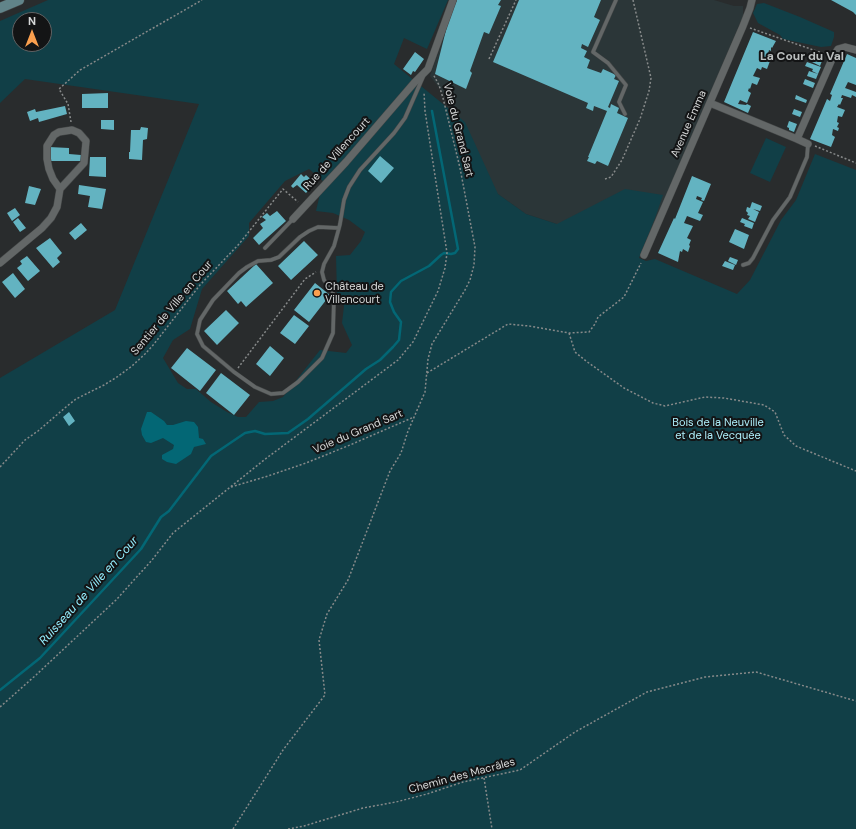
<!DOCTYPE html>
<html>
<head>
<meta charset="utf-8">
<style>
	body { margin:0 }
	#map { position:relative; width:856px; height:829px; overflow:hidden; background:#292c2d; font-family:"DM Sans",sans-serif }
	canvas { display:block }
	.north { position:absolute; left:12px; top:12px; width:40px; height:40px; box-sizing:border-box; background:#131415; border:1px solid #616263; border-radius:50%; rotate:0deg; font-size:11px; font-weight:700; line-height:16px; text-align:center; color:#d6d8d8 }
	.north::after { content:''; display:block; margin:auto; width:14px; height:18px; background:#fa9f4e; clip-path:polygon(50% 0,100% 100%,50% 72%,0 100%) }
</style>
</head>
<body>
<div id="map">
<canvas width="856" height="829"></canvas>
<div class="north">N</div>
</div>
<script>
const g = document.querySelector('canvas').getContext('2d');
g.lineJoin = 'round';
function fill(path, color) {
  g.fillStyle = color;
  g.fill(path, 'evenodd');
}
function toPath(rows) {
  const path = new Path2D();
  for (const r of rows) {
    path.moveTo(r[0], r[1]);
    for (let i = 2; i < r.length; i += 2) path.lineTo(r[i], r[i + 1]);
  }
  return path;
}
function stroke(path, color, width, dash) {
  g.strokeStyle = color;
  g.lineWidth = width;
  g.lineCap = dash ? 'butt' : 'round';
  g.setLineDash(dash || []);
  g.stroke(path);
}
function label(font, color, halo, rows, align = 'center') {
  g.font = font + ' "DM Sans",sans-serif';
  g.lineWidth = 4;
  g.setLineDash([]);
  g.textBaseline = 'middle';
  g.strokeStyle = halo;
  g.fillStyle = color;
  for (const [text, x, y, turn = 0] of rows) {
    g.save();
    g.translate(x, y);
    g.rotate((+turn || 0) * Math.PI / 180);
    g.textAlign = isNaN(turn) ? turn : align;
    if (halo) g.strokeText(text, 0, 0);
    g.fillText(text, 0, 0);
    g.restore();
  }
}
fill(toPath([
	[457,0,714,0,734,6,743,6,743,16,648,240,557,224,526,214,488,187,469,184,448,99,430,76]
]), '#2b3638');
fill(toPath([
	[48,0,448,0,427,49,404,38,394,64,465,122,498,194,526,214,557,224,625,189,663,195,655,218,639,258,646,261,655,259,737,294,750,280,781,220,796,200,815,154,856,170,856,829,0,829,0,378,115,310,199,104,25,79,0,103,0,21],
	[20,20,44,20,44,44,20,44],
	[309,169,323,181,316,211,333,213,349,220,365,232,361,241,350,255,336,256,337,294,344,306,342,323,352,345,346,353,320,350,283,397,273,401,259,402,246,417,238,417,227,412,211,402,196,389,187,389,178,383,163,358,173,340,190,329,202,289,249,236,249,223,285,181],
	[764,3,800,17,834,32,834,37,831,46,821,47,783,39,780,35,758,23,753,13,757,4],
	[766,138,786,147,770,182,750,173]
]), '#113f47');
fill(toPath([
	[147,412,151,412,164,421,167,425,173,425,186,421,194,422,198,427,199,438,203,439,206,444,194,447,191,454,176,464,167,462,162,459,162,455,173,449,174,445,163,438,151,443,146,442,142,435,141,429]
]), '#036775');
stroke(toPath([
	[0,690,40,658,141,549,161,517,169,511,211,456,245,433,255,431,265,434,288,433,308,419,366,369,380,360,393,347,399,340,401,322,394,312,390,302,391,292,401,281,429,266,441,255,444,253,451,254,455,253,458,249,432,111]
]), '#036775', 2.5);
fill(toPath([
	[457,0,501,0,498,5,501,6,489,34,484,32,470,71,472,73,466,89,435,74,449,18],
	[519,0,601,0,594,17,600,20,588,47,582,44,581,48,587,51,584,57,590,60,587,68,601,73,603,69,616,75,614,79,619,81,608,107,610,108,611,104,619,108,617,113,628,118,608,166,597,161,595,164,587,161,589,157,588,157,607,111,594,106,593,111,586,108,588,103,493,62],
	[831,0,856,0,856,15,853,12],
	[753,32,776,41,772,48,771,47,771,51,769,50,768,54,770,55,768,60,770,61,767,69,762,67,761,70,757,68,753,76,760,78,757,85,752,83,750,89,749,88,748,91,751,93,747,103,740,100,738,104,746,105,747,104,751,106,748,113,724,102],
	[415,52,424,59,415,72,413,71,411,75,403,69],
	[815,54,824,56,820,66,812,62],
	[847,54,856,58,856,85,848,82,845,88,856,92,856,97,852,95,851,98,842,95,841,98,843,98,840,105,839,104,837,107,845,110,842,117,838,116,837,122,839,123,837,127,839,128,838,131,833,129,832,135,835,137,831,147,810,139,827,99,830,101,832,95,830,94],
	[807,62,821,67,818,74,812,71,813,69,805,66],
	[809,71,818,74,816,79,807,76],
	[805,79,815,83,813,88,803,84],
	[108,93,108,108,82,108,82,94],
	[796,95,807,100,806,103,795,99],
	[65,106,67,114,39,122,38,118,30,121,27,112,35,109,36,112],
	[794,109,802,112,800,117,792,114],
	[101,120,114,120,114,130,101,129],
	[789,121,797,124,794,132,789,130,789,128,787,127],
	[141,127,148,128,147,139,143,140,142,160,129,159,129,152,130,152,131,130,140,130],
	[49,147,69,148,69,154,81,155,81,161,49,161],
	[380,156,394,168,381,183,368,171],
	[90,157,106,157,106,177,89,176],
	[301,174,304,177,306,175,315,183,306,193,297,185,293,188,291,186],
	[692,176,711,184,704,201,701,200,702,198,697,196,696,199,703,202,698,213,703,215,700,221,687,216,684,223,693,226,687,238,691,240,689,245,690,246,688,252,683,249,682,252,680,251,678,262,658,253,674,218,675,219],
	[79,185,106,189,102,209,88,207,90,196,78,194],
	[29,186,41,189,35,205,25,203],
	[752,202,762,206,760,211,753,209,759,212,755,222,748,219,750,216,747,215,748,213,746,211,747,207,750,208],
	[15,208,20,215,12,221,7,213],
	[277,211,286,221,259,245,253,238,263,228,260,224,266,220,262,217,267,213,270,216],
	[18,218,26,228,20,232,13,222],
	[742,218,754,223,752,229,744,226,745,224,740,222],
	[81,223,87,230,75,240,69,233],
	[735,229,749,235,744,249,729,242],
	[50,238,62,253,57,258,60,262,53,268,36,248],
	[304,241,318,255,291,280,278,266],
	[27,256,40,271,28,281,17,268,22,264,20,261],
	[730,257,738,260,736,265,728,261],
	[725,261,735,265,733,270,722,266],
	[256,264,273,283,246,307,241,301,238,304,227,291],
	[13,273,25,289,15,298,2,282],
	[315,283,330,295,309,322,294,310],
	[226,310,239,323,217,345,204,331],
	[294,315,309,326,295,344,280,333],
	[270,346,284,358,270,376,256,364],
	[187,348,216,370,200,391,171,368],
	[221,373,250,395,234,415,206,393],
	[69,412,75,421,69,426,63,417]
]), '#63b3c1');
const lane = toPath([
	[616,0,593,52,608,63,626,85,619,102,625,114],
	[339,228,318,227,309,231,300,237,279,257,271,260,258,261,247,267,239,273,213,300,200,320,197,334,203,346,234,372,255,387,271,394,283,393,298,382,322,358,333,333,334,297,332,290,324,280,322,272,324,264,334,246,339,228,340,224,344,200,349,187,360,170,394,133,405,118,423,77],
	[265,248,293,219],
	[743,265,749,263,753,258,773,220,790,197,807,157,808,144]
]);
const street = toPath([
	[710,103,797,139,833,57,838,49,845,47,856,50],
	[797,139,808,144],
	[293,219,346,162,414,83,428,69,453,0],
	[644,255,743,26,750,8,752,0],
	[0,263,42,228,51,218,57,207,60,189,84,163,86,141,79,133,72,130,59,132,54,135,47,146,47,159,49,169,53,179,60,189]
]);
const secondary = toPath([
	[0,8,19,0]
]);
stroke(lane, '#454848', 4.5);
stroke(street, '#454848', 8);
stroke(secondary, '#454848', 11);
stroke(toPath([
	[750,28,825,54],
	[489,59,516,0],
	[71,122,68,104,59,89,80,70,202,0],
	[815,146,856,163],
	[605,179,611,177,622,160,640,119,649,91,651,78,633,0],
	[569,333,575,352,586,361,624,388,653,403,665,406,705,397,724,398,764,405,775,412,784,435,796,446,856,471],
	[238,368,305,279,316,272],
	[427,373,508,324,529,326,569,333,589,332,595,324,598,317,624,297,641,263],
	[0,467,25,440,38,431,66,407,76,399,104,385,117,377,132,366,145,354,154,344,200,285,239,244,283,189,298,202],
	[231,487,268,476,306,463,350,445,414,417],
	[0,707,36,675,116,600,152,560,173,533,264,460,398,360,413,342,438,291,445,268,447,253,425,111,424,92],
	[484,778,492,829],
	[233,829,283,750,325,695,319,640,327,614,348,580,390,471,401,453,408,431,425,392,428,359,432,344,465,290,470,280,474,265,475,247,460,168,443,98,439,85,433,74],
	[288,829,304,826,363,808,396,802,427,794,463,782,520,770,575,732,647,692,705,677,756,672,856,701]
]), '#878a8a', 1.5, [2, 2]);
stroke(lane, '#636767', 3.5);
stroke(street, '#636767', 7);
stroke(secondary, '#618489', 10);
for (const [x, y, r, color] of [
	[317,293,4,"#fa9f4e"]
]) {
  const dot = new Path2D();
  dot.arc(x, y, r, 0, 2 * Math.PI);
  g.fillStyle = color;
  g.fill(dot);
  stroke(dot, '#131415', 1.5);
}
label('11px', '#d6d8d8', '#131415', [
	["Avenue Emma",689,124,-66],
	["Voie du Grand Sart",458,130,76],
	["Rue de Villencourt",337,154,-48],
	["Sentier de Ville en Cour",172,308,-50],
	["Voie du Grand Sart",358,432,-23],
	["Chemin des Macrâles",462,776,-15]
]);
label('11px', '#d6d8d8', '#131415', [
	["Château de",325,287],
	["Villencourt",325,300]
], 'left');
label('11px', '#aeeffb', '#131415', [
	["Bois de la Neuville",718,423],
	["et de la Vecquée",718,436]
]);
label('bold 12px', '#bcc0c0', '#131415', [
	["La Cour du Val",802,57]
]);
label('italic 12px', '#94eefe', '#131415', [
	["Ruisseau de Ville en Cour",89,591,-48]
]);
</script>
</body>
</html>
